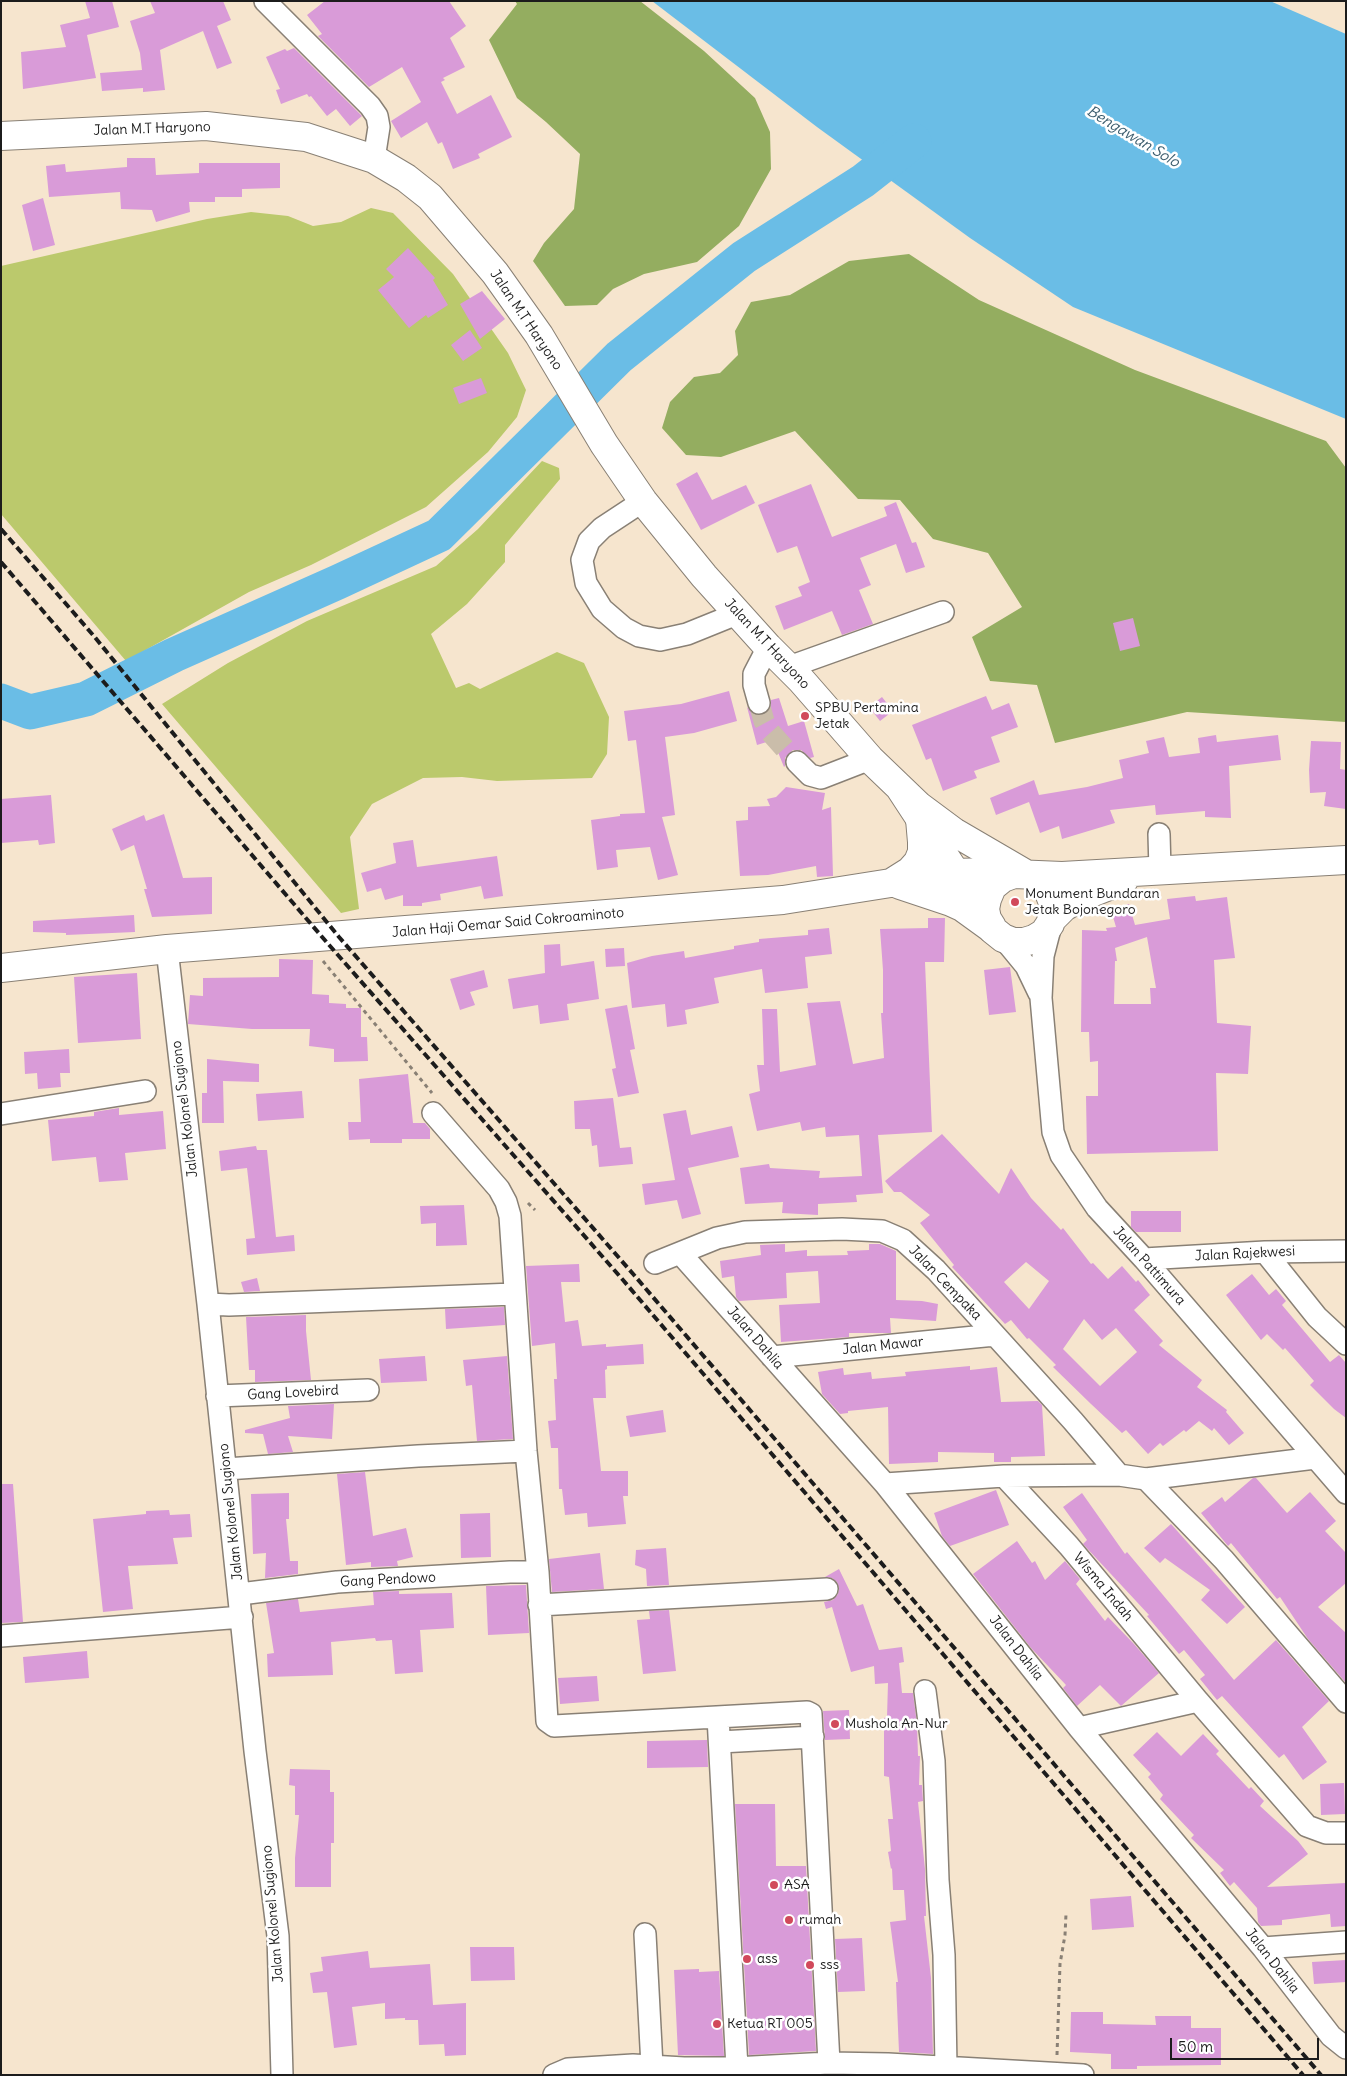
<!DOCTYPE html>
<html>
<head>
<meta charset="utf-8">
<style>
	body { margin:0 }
	#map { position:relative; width:1347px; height:2076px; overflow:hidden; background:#f6e5ce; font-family:Delius,sans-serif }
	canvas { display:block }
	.frame { position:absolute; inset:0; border:2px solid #1c1c1c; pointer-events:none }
	.scale { position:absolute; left:1170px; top:2038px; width:149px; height:22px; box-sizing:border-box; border:2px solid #1c1c1c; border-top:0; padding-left:6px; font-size:15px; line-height:18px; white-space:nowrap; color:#1c1c1c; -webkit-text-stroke:4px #fff; paint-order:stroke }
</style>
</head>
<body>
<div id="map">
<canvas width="1347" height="2076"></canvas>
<div class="frame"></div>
<div class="scale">50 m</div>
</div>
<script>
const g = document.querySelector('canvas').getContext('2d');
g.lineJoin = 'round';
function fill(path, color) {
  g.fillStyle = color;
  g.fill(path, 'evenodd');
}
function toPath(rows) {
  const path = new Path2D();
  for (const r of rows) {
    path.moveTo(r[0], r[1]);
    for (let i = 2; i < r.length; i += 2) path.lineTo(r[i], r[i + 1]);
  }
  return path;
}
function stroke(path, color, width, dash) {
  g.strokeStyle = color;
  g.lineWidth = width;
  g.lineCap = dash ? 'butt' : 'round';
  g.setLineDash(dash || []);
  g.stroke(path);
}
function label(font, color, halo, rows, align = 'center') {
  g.font = font + ' Delius,sans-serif';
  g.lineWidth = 5;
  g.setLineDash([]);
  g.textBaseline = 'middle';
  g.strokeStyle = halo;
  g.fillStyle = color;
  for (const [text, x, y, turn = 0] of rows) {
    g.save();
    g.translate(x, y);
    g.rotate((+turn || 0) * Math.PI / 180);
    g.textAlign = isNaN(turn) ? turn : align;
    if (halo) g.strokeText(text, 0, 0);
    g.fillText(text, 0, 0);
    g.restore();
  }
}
fill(toPath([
	[371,208,393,213,453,274,508,353,526,390,517,417,488,452,426,507,311,565,249,592,126,661,1,514,1,266,207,219,251,212,288,216,313,226,341,222],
	[542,461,559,468,560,479,505,545,505,562,467,604,431,634,456,688,469,683,480,689,557,652,584,663,609,717,607,754,592,778,497,781,462,777,423,778,372,804,350,837,359,909,341,913,162,704,228,663,307,621,436,566,478,529]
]), '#bbc96c');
fill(toPath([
	[515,1,640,1,704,51,755,98,770,132,771,169,739,226,697,262,644,274,613,289,597,305,565,306,533,261,544,243,574,209,580,154,546,122,517,98,489,40,517,4],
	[909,254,979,300,1135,370,1326,441,1346,468,1346,722,1187,712,1055,743,1037,685,990,681,972,637,1022,607,988,553,933,539,900,500,858,499,795,431,721,457,686,455,662,428,670,402,694,377,720,373,738,355,735,331,751,302,790,295,849,261]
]), '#94ad60');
fill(toPath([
	[652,1,1270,1,1346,34,1346,419,1073,307,970,238,817,127]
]), '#6abde6');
stroke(toPath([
	[1,701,30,712,86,699,174,655,338,582,439,535,619,357,744,257,863,181,914,141]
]), '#6abde6', 35);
fill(toPath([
	[85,1,112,1,119,27,87,35,96,78,23,89,21,52,66,47,60,25,90,18],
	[150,1,223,1,231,20,217,26,232,63,217,69,203,31,160,50,165,90,143,92,143,88,102,91,100,73,142,70,140,53,130,21,155,13],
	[325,1,449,1,466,26,450,38,465,67,443,78,445,80,441,82,457,114,491,95,512,137,478,154,480,158,453,169,442,142,438,144,427,122,401,138,391,121,421,102,402,67,369,87,318,36,322,34,307,15],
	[294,48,362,116,350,126,336,109,327,116,311,96,309,97,307,94,281,104,276,90,280,89,266,57,285,49,287,51],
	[127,158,155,158,156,175,199,173,199,163,280,163,280,188,242,189,242,197,215,197,215,202,189,202,190,212,156,222,152,210,121,209,120,192,49,197,46,166,65,164,66,172,127,167],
	[43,198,55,245,33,251,22,205],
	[408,248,435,278,433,280,448,305,428,318,426,315,409,328,378,290,394,277,386,269],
	[482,291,505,319,480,339,460,304],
	[470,330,482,348,463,361,451,345],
	[481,378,487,393,459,404,453,388],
	[697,472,712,500,746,485,755,503,701,530,676,484],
	[811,484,832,537,887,516,884,507,896,502,912,543,916,542,925,567,906,573,896,544,860,558,871,585,859,590,873,624,842,635,832,611,784,630,775,606,802,596,798,587,810,582,797,546,777,553,758,505],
	[1133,618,1140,646,1120,651,1113,623],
	[729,691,737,721,694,733,665,737,675,815,662,817,678,875,658,880,650,847,616,850,618,867,597,870,591,820,620,816,620,814,645,813,636,740,628,741,624,711,681,704],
	[986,696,992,710,1009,703,1018,727,991,737,1000,762,974,771,977,778,943,791,931,758,926,760,912,725],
	[882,697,893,711,880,721,869,707],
	[779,698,788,726,804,721,814,757,810,758,801,750,793,750,785,758,785,766,784,767,773,740,757,745,747,707,755,715,763,715,771,707,771,700],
	[1216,735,1217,742,1278,735,1281,760,1229,766,1231,818,1205,817,1205,811,1156,815,1155,805,1110,810,1115,823,1062,839,1059,826,1040,833,1029,802,996,815,990,798,1034,780,1039,795,1087,787,1123,778,1119,760,1149,753,1146,741,1164,737,1169,757,1200,753,1198,738],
	[1311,741,1341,742,1340,769,1346,770,1346,809,1324,806,1326,792,1310,793,1309,770],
	[786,787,825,793,822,810,831,807,833,876,817,877,816,866,768,875,740,876,736,821,748,820,748,807,770,806,767,799,776,797],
	[51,795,55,843,39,845,38,840,1,843,1,799],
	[164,814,183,878,212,877,212,914,152,917,144,889,147,889,134,845,121,851,112,829,144,815,146,821],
	[413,840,417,867,497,856,503,896,484,899,481,886,440,894,441,900,422,903,422,906,403,906,403,895,385,900,381,888,367,892,361,873,396,863,393,843],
	[1195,896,1196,901,1227,897,1235,958,1214,960,1217,1023,1251,1026,1248,1074,1216,1073,1218,1151,1087,1154,1086,1096,1098,1096,1098,1061,1090,1062,1089,1032,1081,1032,1082,930,1107,931,1106,928,1116,927,1111,910,1129,904,1135,925,1170,919,1167,899],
	[1147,937,1156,988,1150,988,1151,1004,1114,1004,1115,961,1117,961,1115,948],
	[134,915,135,932,66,935,66,933,33,932,33,921],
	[928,918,945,918,944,962,925,962,932,1132,878,1135,883,1193,856,1195,857,1202,818,1204,818,1215,782,1213,783,1202,745,1204,740,1168,769,1164,770,1168,820,1171,819,1178,862,1176,859,1135,826,1137,825,1127,802,1131,800,1122,757,1131,749,1094,760,1091,757,1065,764,1065,762,1009,777,1009,780,1072,816,1065,807,1003,840,1001,853,1064,884,1058,881,1013,883,1013,883,970,880,929,928,928],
	[829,928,832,954,805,957,808,988,765,993,762,969,714,978,719,1003,685,1010,687,1024,667,1027,665,1004,632,1008,627,963,652,956,684,951,685,958,734,949,734,946,759,942,759,939,808,935,808,930],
	[560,944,561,966,594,961,599,999,567,1004,569,1020,540,1024,538,1005,513,1009,508,979,545,973,544,945],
	[624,948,625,966,606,967,605,949],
	[279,959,313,960,312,994,329,995,329,1003,346,1004,346,1008,361,1008,361,1037,367,1037,368,1061,334,1062,334,1049,309,1046,310,1029,252,1029,188,1024,190,995,203,996,203,978,279,977],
	[1010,967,1016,1012,989,1015,984,970],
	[484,970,488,987,470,992,475,1005,460,1010,450,979],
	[137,973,141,1039,78,1043,74,977],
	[627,1005,635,1049,630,1050,639,1093,618,1097,612,1069,616,1068,605,1009],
	[69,1049,70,1073,60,1073,61,1087,38,1089,37,1073,25,1074,24,1052],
	[207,1059,259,1064,259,1082,223,1081,224,1123,202,1123,202,1093,207,1093],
	[408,1074,413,1123,425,1123,430,1129,430,1139,402,1139,402,1143,370,1143,370,1139,349,1140,348,1122,361,1122,359,1079],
	[302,1091,304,1118,258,1121,256,1094],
	[613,1098,620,1148,631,1147,633,1164,599,1167,597,1145,592,1146,590,1129,575,1129,574,1101],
	[119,1108,119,1115,163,1111,166,1149,125,1153,128,1180,99,1182,96,1157,52,1161,48,1120,94,1116,94,1112],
	[686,1110,691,1135,732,1126,739,1157,688,1168,701,1214,682,1219,677,1200,645,1205,642,1184,675,1180,663,1114],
	[942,1134,999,1194,1011,1168,1031,1198,1061,1230,1063,1228,1091,1264,1093,1263,1108,1279,1122,1266,1136,1282,1138,1280,1150,1295,1134,1310,1163,1341,1159,1345,1202,1380,1197,1387,1227,1410,1226,1412,1244,1433,1229,1445,1214,1428,1212,1431,1199,1421,1186,1432,1184,1430,1163,1446,1160,1443,1148,1454,1126,1430,1122,1433,1091,1404,1053,1367,1056,1365,1029,1338,1027,1339,1011,1320,1005,1324,952,1267,954,1265,920,1223,930,1215,901,1192,894,1192,885,1181],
	[1026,1262,1049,1281,1029,1309,1004,1282],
	[1084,1319,1102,1340,1116,1328,1137,1352,1100,1386,1063,1349],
	[256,1146,257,1150,267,1150,276,1237,294,1235,295,1251,247,1255,246,1239,255,1238,247,1168,221,1171,219,1151],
	[464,1205,467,1245,436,1246,436,1223,421,1224,420,1206],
	[1131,1211,1181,1211,1181,1232,1136,1232,1131,1227],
	[785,1244,785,1252,807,1250,807,1256,848,1255,847,1251,869,1250,869,1244,880,1244,896,1251,896,1300,922,1301,938,1304,936,1321,890,1318,891,1333,849,1333,849,1337,781,1342,779,1305,820,1303,818,1271,786,1273,787,1298,739,1301,736,1297,734,1276,722,1278,720,1261,761,1255,760,1245],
	[579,1264,580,1282,561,1282,565,1322,578,1320,582,1346,606,1344,606,1347,643,1344,644,1364,607,1366,607,1369,605,1370,606,1398,593,1398,601,1471,628,1471,628,1496,623,1496,626,1524,588,1527,587,1513,565,1515,562,1489,559,1489,558,1448,551,1448,548,1421,556,1420,554,1379,557,1379,555,1343,532,1346,526,1266],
	[1252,1274,1269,1295,1276,1289,1286,1301,1282,1305,1330,1362,1339,1355,1346,1363,1346,1418,1334,1409,1310,1385,1314,1381,1285,1348,1283,1350,1267,1334,1261,1340,1226,1295],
	[257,1278,260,1291,244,1292,241,1282],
	[504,1307,505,1325,446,1329,445,1309],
	[306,1315,306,1331,311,1380,255,1382,255,1370,249,1370,246,1317],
	[425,1356,427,1381,381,1383,379,1359],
	[507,1356,513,1439,477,1441,472,1385,466,1386,463,1360],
	[970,1366,970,1370,997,1367,1001,1402,1038,1401,1042,1405,1045,1456,1011,1457,1011,1462,994,1462,994,1453,938,1452,938,1462,889,1464,888,1407,848,1411,848,1413,840,1414,822,1394,818,1372,843,1368,844,1375,871,1372,872,1379,906,1376,905,1372],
	[334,1404,332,1439,288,1436,293,1452,268,1454,263,1434,245,1433,245,1430,290,1418,288,1406],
	[663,1410,666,1432,630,1437,626,1416],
	[365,1472,373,1536,406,1528,413,1557,397,1561,398,1566,371,1567,371,1562,346,1565,337,1474],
	[1253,1478,1256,1478,1287,1513,1310,1492,1336,1521,1325,1531,1346,1553,1346,1583,1318,1607,1346,1633,1346,1683,1308,1639,1280,1597,1277,1599,1231,1543,1228,1546,1201,1513,1222,1497,1225,1502],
	[1,1484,13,1484,23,1622,1,1623],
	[996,1490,1009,1525,950,1546,942,1536,934,1513],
	[289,1493,289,1519,286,1519,290,1561,298,1561,298,1574,265,1578,266,1553,253,1554,251,1494],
	[1082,1493,1125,1554,1127,1552,1234,1680,1276,1640,1329,1701,1302,1727,1327,1762,1303,1780,1284,1754,1279,1758,1222,1696,1217,1700,1200,1679,1205,1675,1184,1650,1179,1654,1147,1616,1149,1615,1083,1544,1087,1540,1063,1507],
	[169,1510,170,1515,190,1514,192,1537,173,1538,178,1564,128,1566,133,1609,103,1612,93,1519,146,1514,146,1511],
	[490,1513,491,1557,461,1558,460,1514],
	[1171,1524,1245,1607,1227,1624,1201,1600,1210,1590,1165,1558,1160,1563,1144,1548],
	[1017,1541,1032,1563,1035,1561,1045,1580,1065,1561,1080,1579,1076,1584,1105,1621,1108,1617,1134,1644,1159,1673,1121,1706,1100,1685,1077,1706,1063,1688,1066,1685,1031,1648,973,1574],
	[666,1548,669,1585,647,1586,646,1569,635,1565,636,1550],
	[600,1553,604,1589,552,1592,549,1559],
	[839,1569,857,1606,863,1604,879,1650,902,1647,904,1662,899,1663,902,1693,913,1693,917,1724,918,1756,920,1756,919,1785,922,1785,923,1801,918,1802,925,1869,926,1916,924,1916,931,1978,933,2054,899,2052,896,1982,898,1982,890,1922,906,1920,904,1890,893,1890,892,1868,891,1869,888,1852,891,1851,888,1819,893,1819,889,1777,884,1776,884,1718,887,1717,888,1683,875,1684,874,1666,851,1672,832,1607,826,1609,824,1602,833,1600,838,1594,839,1588,837,1582,832,1578,825,1577],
	[526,1585,529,1633,488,1635,486,1586],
	[399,1591,399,1594,452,1593,454,1628,420,1630,423,1672,395,1674,392,1640,376,1641,375,1638,331,1642,333,1675,268,1677,267,1654,274,1653,266,1603,298,1599,300,1612,374,1605,373,1592],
	[669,1610,676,1671,643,1674,637,1620,650,1619,649,1611],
	[87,1651,89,1678,25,1683,23,1657],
	[597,1676,599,1701,560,1704,558,1678],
	[849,1710,850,1739,825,1740,823,1711],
	[1157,1732,1181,1756,1203,1734,1219,1751,1216,1754,1249,1789,1251,1787,1264,1801,1260,1806,1298,1841,1308,1854,1267,1887,1346,1883,1346,1926,1331,1927,1330,1914,1282,1920,1282,1925,1261,1926,1258,1922,1257,1908,1234,1882,1230,1886,1220,1873,1224,1870,1191,1838,1194,1835,1160,1799,1163,1795,1148,1777,1151,1774,1133,1755],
	[707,1740,708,1767,647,1768,647,1741],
	[290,1769,330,1770,330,1792,334,1792,334,1843,331,1843,331,1887,295,1887,295,1858,299,1815,295,1815,295,1786,289,1785],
	[1344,1783,1345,1814,1321,1815,1320,1784],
	[735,1804,775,1804,776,1866,806,1866,816,2051,749,2055],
	[1131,1896,1134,1927,1092,1930,1090,1899],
	[862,1938,865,1991,838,1992,835,1939],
	[470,1947,514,1947,515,1980,471,1981],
	[368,1951,370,1968,430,1964,433,2005,466,2003,466,2055,445,2056,444,2044,419,2045,418,2020,405,2020,405,2018,385,2019,385,2003,352,2007,357,2045,334,2048,327,1992,313,1993,310,1973,323,1971,321,1957],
	[1346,1960,1346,1982,1314,1984,1312,1962],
	[699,1969,699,1972,719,1971,724,2056,678,2055,674,1970],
	[1071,2012,1103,2012,1103,2024,1156,2025,1155,2016,1191,2016,1191,2028,1221,2028,1221,2065,1137,2066,1137,2069,1111,2069,1111,2054,1070,2052]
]), '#d99bd8');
stroke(toPath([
	[759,703,764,721,770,732,797,762]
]), '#cabdaa', 21, [21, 11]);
const minor = toPath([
	[265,1,370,106,377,116,379,127,374,159],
	[643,501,602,528,589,541,582,560,586,583,602,609,624,628,639,636,660,640,687,634,739,613],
	[789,667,943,612],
	[759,703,754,685,754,674,768,647],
	[797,762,810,775,821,778,870,759],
	[1159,834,1160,870],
	[1052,921,1043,956,1041,998,1053,1132,1061,1155,1097,1208,1144,1259,1346,1493],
	[1003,938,1026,966,1039,993],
	[167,949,208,1304,255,1751,278,1936,282,2075],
	[433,1113,499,1189,506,1202,510,1216,526,1451,538,1572,547,1721,554,1726,807,1712,811,1714,829,2063],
	[1,1114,145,1091],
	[1265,1252,1317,1317,1346,1344],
	[680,1253,885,1484,1079,1728,1263,1948,1331,2036,1346,2048],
	[1144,1259,1265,1252,1346,1251],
	[655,1263,717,1238,745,1232,842,1229,882,1231,903,1240,936,1270,1073,1421,1119,1475],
	[208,1304,229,1305,514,1294],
	[772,1357,995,1335],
	[217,1396,368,1390],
	[226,1469,418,1456,526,1451],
	[1146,1479,1315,1458],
	[885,1484,1004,1476],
	[240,1594,337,1582,510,1572,538,1572],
	[539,1605,827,1589],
	[1,1636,242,1617],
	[925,1691,934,1761,938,1880,944,1955,946,2067],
	[1346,1702,1224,1560,1146,1479,1119,1475,1004,1476,1069,1546,1198,1701,1307,1826,1326,1833,1346,1833],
	[718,1717,737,2068],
	[1079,1728,1198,1701],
	[720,1742,813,1737],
	[645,1934,652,2066],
	[1263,1948,1346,1942],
	[554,2075,568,2069,633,2065,684,2068,734,2068,829,2063,888,2064,1083,2075]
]);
const major = toPath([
	[891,883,910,871,918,862,922,852,922,842,920,819],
	[900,885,951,902,962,907,991,928],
	[1,968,167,949,783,900,954,873,992,872,1014,874]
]);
const highway = toPath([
	[1,136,206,126,306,137,374,159,406,178,430,197,495,273,539,335,604,444,643,501,704,576,768,647,801,680,870,759,919,806,954,832,1026,874,1041,881,1047,887,1053,903,1054,911,1050,924,1044,933,1034,939,1024,942,1013,942,1003,938,993,930,900,788],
	[1052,919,1064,907,1081,897,1124,880],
	[992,927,987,919,985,909,987,899,992,887,1003,878,1014,874,1062,876,1346,860]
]);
stroke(minor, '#898075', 24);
stroke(major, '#898075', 30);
stroke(highway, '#898075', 30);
stroke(toPath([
	[323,961,432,1093],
	[528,1203,535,1210],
	[1057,2055,1060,1964,1065,1935,1066,1914]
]), '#898075', 3, [4, 4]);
stroke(minor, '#fff', 21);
stroke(major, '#fff', 28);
stroke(highway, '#fff', 28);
stroke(toPath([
	[1,529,93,635,339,937,634,1275,1321,2075],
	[1,562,323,938,623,1280,1303,2075]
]), '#1c1c1c', 4, [8, 4]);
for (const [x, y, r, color] of [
	[805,716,5,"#d1495b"],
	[1015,902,5,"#d1495b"],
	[835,1724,5,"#d1495b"],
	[774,1885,5,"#d1495b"],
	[789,1920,5,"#d1495b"],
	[747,1959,5,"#d1495b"],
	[810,1965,5,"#d1495b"],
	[717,2024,5,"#d1495b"]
]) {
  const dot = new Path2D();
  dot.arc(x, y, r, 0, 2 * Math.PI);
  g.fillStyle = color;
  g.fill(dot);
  stroke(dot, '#fff', 2);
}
label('14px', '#1c1c1c', '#fff', [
	["Jalan M.T Haryono",152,129,-2],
	["Jalan M.T Haryono",526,320,56],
	["Jalan M.T Haryono",767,644,47],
	["Jalan Haji Oemar Said Cokroaminoto",508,923,-5],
	["Jalan Kolonel Sugiono",185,1109,-97],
	["Jalan Rajekwesi",1245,1254,-3],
	["Jalan Pattimura",1149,1266,48],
	["Jalan Cempaka",945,1283,46],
	["Jalan Dahlia",755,1338,49],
	["Jalan Mawar",883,1346,-6],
	["Gang Lovebird",293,1393,-3],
	["Jalan Kolonel Sugiono",231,1512,-96],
	["Gang Pendowo",388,1580,-3],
	["Wisma Indah",1103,1587,50],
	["Jalan Dahlia",1016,1648,52],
	["Jalan Kolonel Sugiono",273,1914,-95],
	["Jalan Dahlia",1272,1961,52]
]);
label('14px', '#1c1c1c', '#fff', [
	["SPBU Pertamina",815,708],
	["Jetak",815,724],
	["Monument Bundaran",1025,894],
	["Jetak Bojonegoro",1025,910],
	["Mushola An-Nur",845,1724],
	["ASA",784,1885],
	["rumah",799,1920],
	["ass",757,1959],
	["sss",820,1965],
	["Ketua RT 005",727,2024]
], 'left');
label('italic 15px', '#3b5c6d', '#fff', [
	["Bengawan Solo",1133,137,31]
]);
</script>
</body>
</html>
